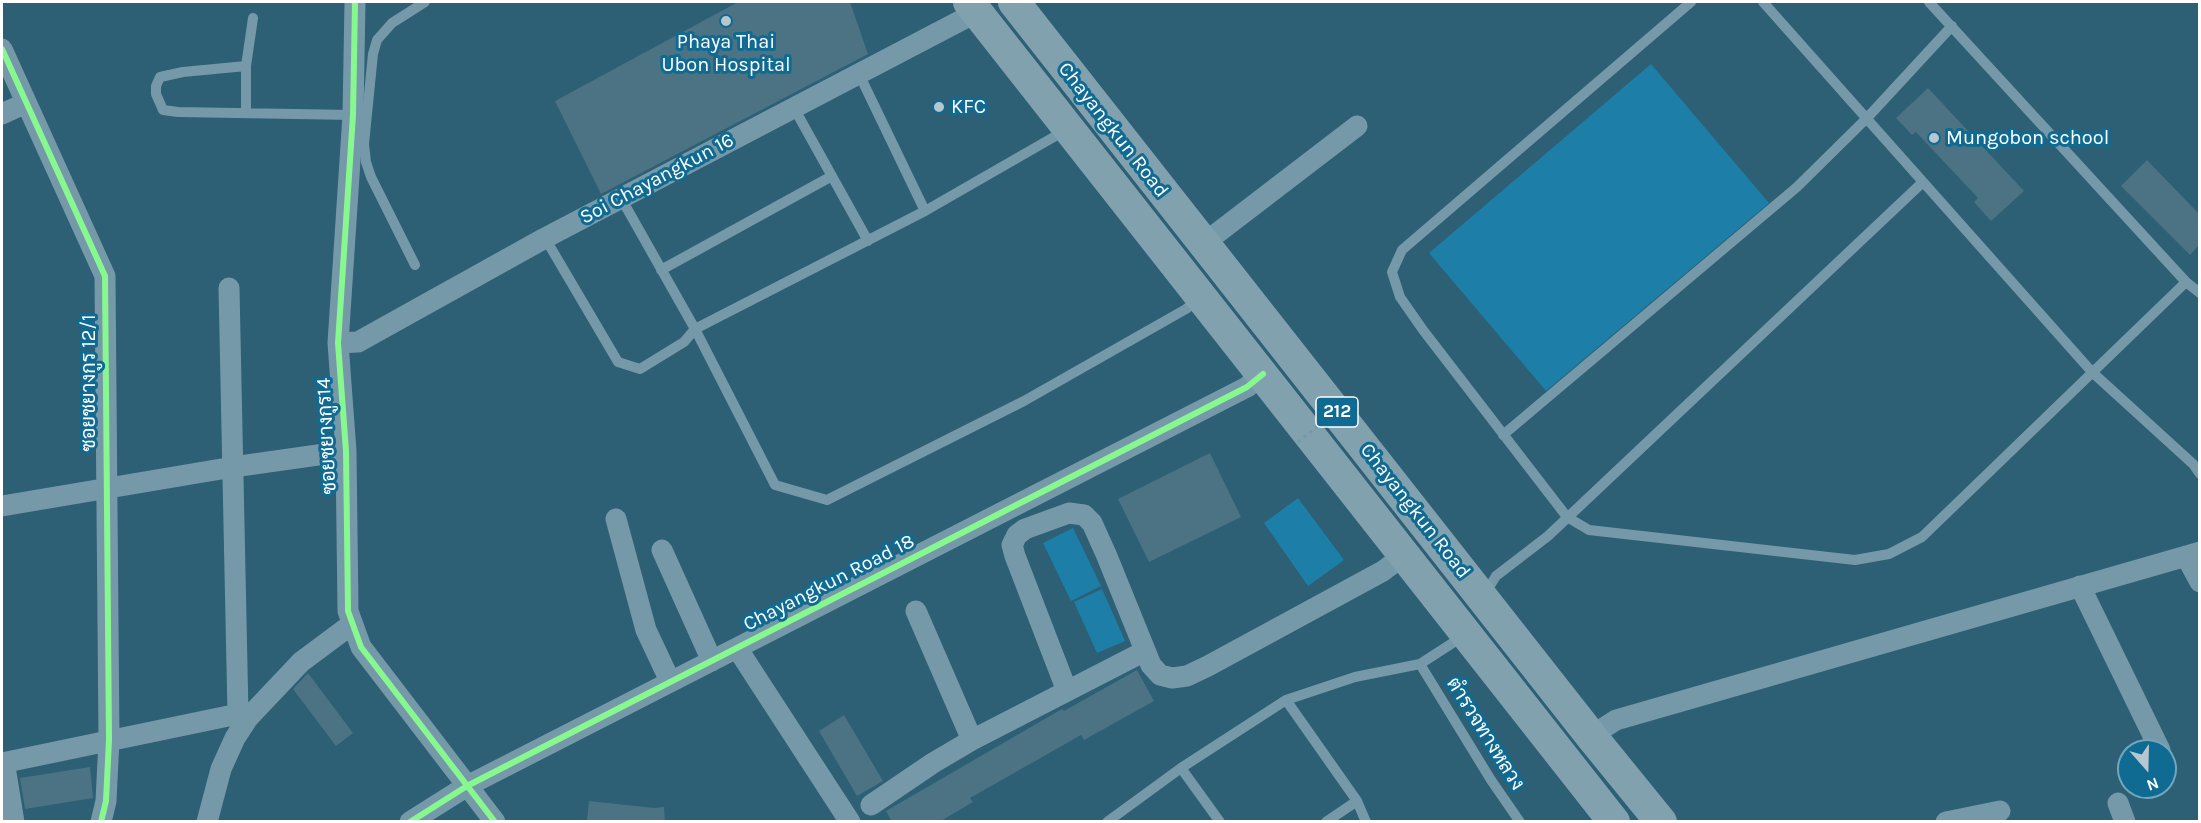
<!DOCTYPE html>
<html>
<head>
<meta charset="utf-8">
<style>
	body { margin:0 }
	#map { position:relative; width:2201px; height:823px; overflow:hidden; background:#2d5f75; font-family:Karla,sans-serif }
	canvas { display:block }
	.frame { position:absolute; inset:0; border:3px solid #fff; pointer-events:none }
	.north { position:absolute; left:2117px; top:739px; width:60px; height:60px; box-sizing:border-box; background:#106b92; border:2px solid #70a6be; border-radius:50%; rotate:160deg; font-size:16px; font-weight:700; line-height:24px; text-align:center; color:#fff }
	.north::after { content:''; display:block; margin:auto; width:21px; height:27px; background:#b6c7cf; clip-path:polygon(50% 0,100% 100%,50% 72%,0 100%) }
</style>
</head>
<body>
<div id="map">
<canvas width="2201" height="823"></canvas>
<div class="frame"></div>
<div class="north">N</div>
</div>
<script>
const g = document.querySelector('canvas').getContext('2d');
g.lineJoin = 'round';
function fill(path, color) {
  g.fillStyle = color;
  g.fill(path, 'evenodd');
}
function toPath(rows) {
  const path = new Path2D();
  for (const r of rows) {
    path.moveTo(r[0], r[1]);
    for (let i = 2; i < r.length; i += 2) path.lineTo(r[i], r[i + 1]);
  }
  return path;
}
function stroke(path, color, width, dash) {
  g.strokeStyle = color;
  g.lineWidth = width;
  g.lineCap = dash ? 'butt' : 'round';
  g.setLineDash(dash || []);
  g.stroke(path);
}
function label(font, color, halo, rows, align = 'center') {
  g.font = font + ' Karla,Sarabun,sans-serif';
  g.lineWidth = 6;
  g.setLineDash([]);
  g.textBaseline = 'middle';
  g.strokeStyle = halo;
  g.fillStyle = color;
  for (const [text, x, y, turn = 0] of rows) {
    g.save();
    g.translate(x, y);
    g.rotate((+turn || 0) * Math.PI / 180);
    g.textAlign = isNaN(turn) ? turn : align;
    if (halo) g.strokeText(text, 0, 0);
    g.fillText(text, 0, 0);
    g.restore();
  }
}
fill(toPath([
	[1651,64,1769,203,1546,391,1429,253],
	[1298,498,1344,560,1308,586,1264,523],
	[1073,528,1101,586,1071,601,1043,543],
	[1102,589,1125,641,1097,653,1074,602]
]), '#1d7fa7');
fill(toPath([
	[738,2,850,2,868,54,601,194,555,101],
	[1928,88,2024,191,1991,221,1974,202,1978,198,1916,132,1912,135,1896,118],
	[2147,160,2199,214,2199,245,2190,255,2121,186],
	[1210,453,1241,517,1149,562,1118,499],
	[1137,670,1154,701,1084,740,1081,735,970,798,973,802,939,822,892,822,886,811,1062,709,1064,711],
	[308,673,353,733,336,746,293,689],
	[844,715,883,781,857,796,819,731],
	[90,767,93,798,25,809,20,778],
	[589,801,654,808,664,807,665,822,587,820]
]), '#4b7384');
stroke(toPath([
	[1691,2,1402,250,1392,272,1400,297,1423,330,1567,517,1589,530,1855,560,1889,554,1922,537,2186,282],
	[1763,2,2092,372,2193,464,2200,474],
	[1929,2,2186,282,2200,293],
	[253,18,246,66,183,72,160,77,156,86,156,94,163,110,178,112,353,115],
	[246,66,246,113],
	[859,74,925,211],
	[794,108,868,241],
	[621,198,695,329,775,485,827,500,1024,401,1186,309,1199,299],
	[545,238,618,362,640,369,684,342,695,329,925,211,1066,130],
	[415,265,371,177,366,162,364,144,373,54,377,40,392,23,425,2],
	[661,270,832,176],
	[1503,435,1797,187,1867,118,1952,26],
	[1485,594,1496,576,1548,536,1923,182],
	[1420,664,1491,780,1520,822],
	[1286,700,1357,801,1366,822],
	[1181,768,1220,822],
	[1107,822,1181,768,1286,700,1355,677,1420,664,1465,635],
	[1326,822,1357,801]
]), '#7599a8', 10);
stroke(toPath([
	[355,2,353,115,338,343,346,451,348,611,361,647,495,822],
	[2,49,105,276,109,740,106,801,101,822],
	[2,114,26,103],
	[1203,244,1357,126],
	[338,343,358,342,545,238,977,12],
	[2,506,233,467,346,451],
	[616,519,646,630,670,681],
	[662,550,712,661],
	[2186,556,2200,582],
	[2080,586,2160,750],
	[916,611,972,740],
	[737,648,850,822],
	[1067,691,1015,556,1012,545,1017,535,1025,529,1069,513,1084,515,1092,523,1106,554,1151,665,1160,675,1172,678,1187,676,1208,666,1383,571,1404,555],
	[1591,736,1616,720,2200,552],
	[2,763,238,714,229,288],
	[2,767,6,773,14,822],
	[2118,803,2125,822],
	[871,805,933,763,972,740,1145,651],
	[207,822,221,769,235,738,248,718,301,662,352,624],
	[410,822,467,786,1247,387,1263,374],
	[1946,822,2000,811]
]), '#7599a8', 21);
stroke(toPath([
	[969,2,1614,822],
	[1014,2,1591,736,1661,822]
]), '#81a1af', 32);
stroke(toPath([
	[1298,442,1347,402]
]), '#7599a8', 3, [3, 4.5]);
stroke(toPath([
	[355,2,353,115,338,343,346,451,348,611,361,647,495,822],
	[2,49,105,276,109,740,106,801,101,822],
	[410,822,467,786,1247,387,1263,374]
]), '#87f88f', 6);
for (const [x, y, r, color] of [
	[726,21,6,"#b6c7cf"],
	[939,107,6,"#b6c7cf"],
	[1934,138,6,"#b6c7cf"]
]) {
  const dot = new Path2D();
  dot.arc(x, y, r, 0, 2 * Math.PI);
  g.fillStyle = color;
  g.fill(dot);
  stroke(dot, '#106b92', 2);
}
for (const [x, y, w] of [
	[1337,412,42]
]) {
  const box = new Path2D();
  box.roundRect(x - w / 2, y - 15, w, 30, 4.5);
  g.fillStyle = '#106b92';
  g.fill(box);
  stroke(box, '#fff', 1.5);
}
label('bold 18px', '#fff', null, [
	["212",1337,412]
]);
label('20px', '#fff', '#106b92', [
	["Phaya Thai",726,42,"center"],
	["Ubon Hospital",726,65,"center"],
	["KFC",951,107],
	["Mungobon school",1946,138]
], 'left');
label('20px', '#fff', '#106b92', [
	["Chayangkun Road",1113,130,52],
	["Soi Chayangkun 16",657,179,-28],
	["ซอยชยางกูร 12/1",89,383,-90],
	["ซอยชยางกูร14",327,436,-93],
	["Chayangkun Road",1415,511,52],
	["Chayangkun Road 18",829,583,-27],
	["ตำรวจทางหลวง",1485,734,58]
]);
</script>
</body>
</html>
